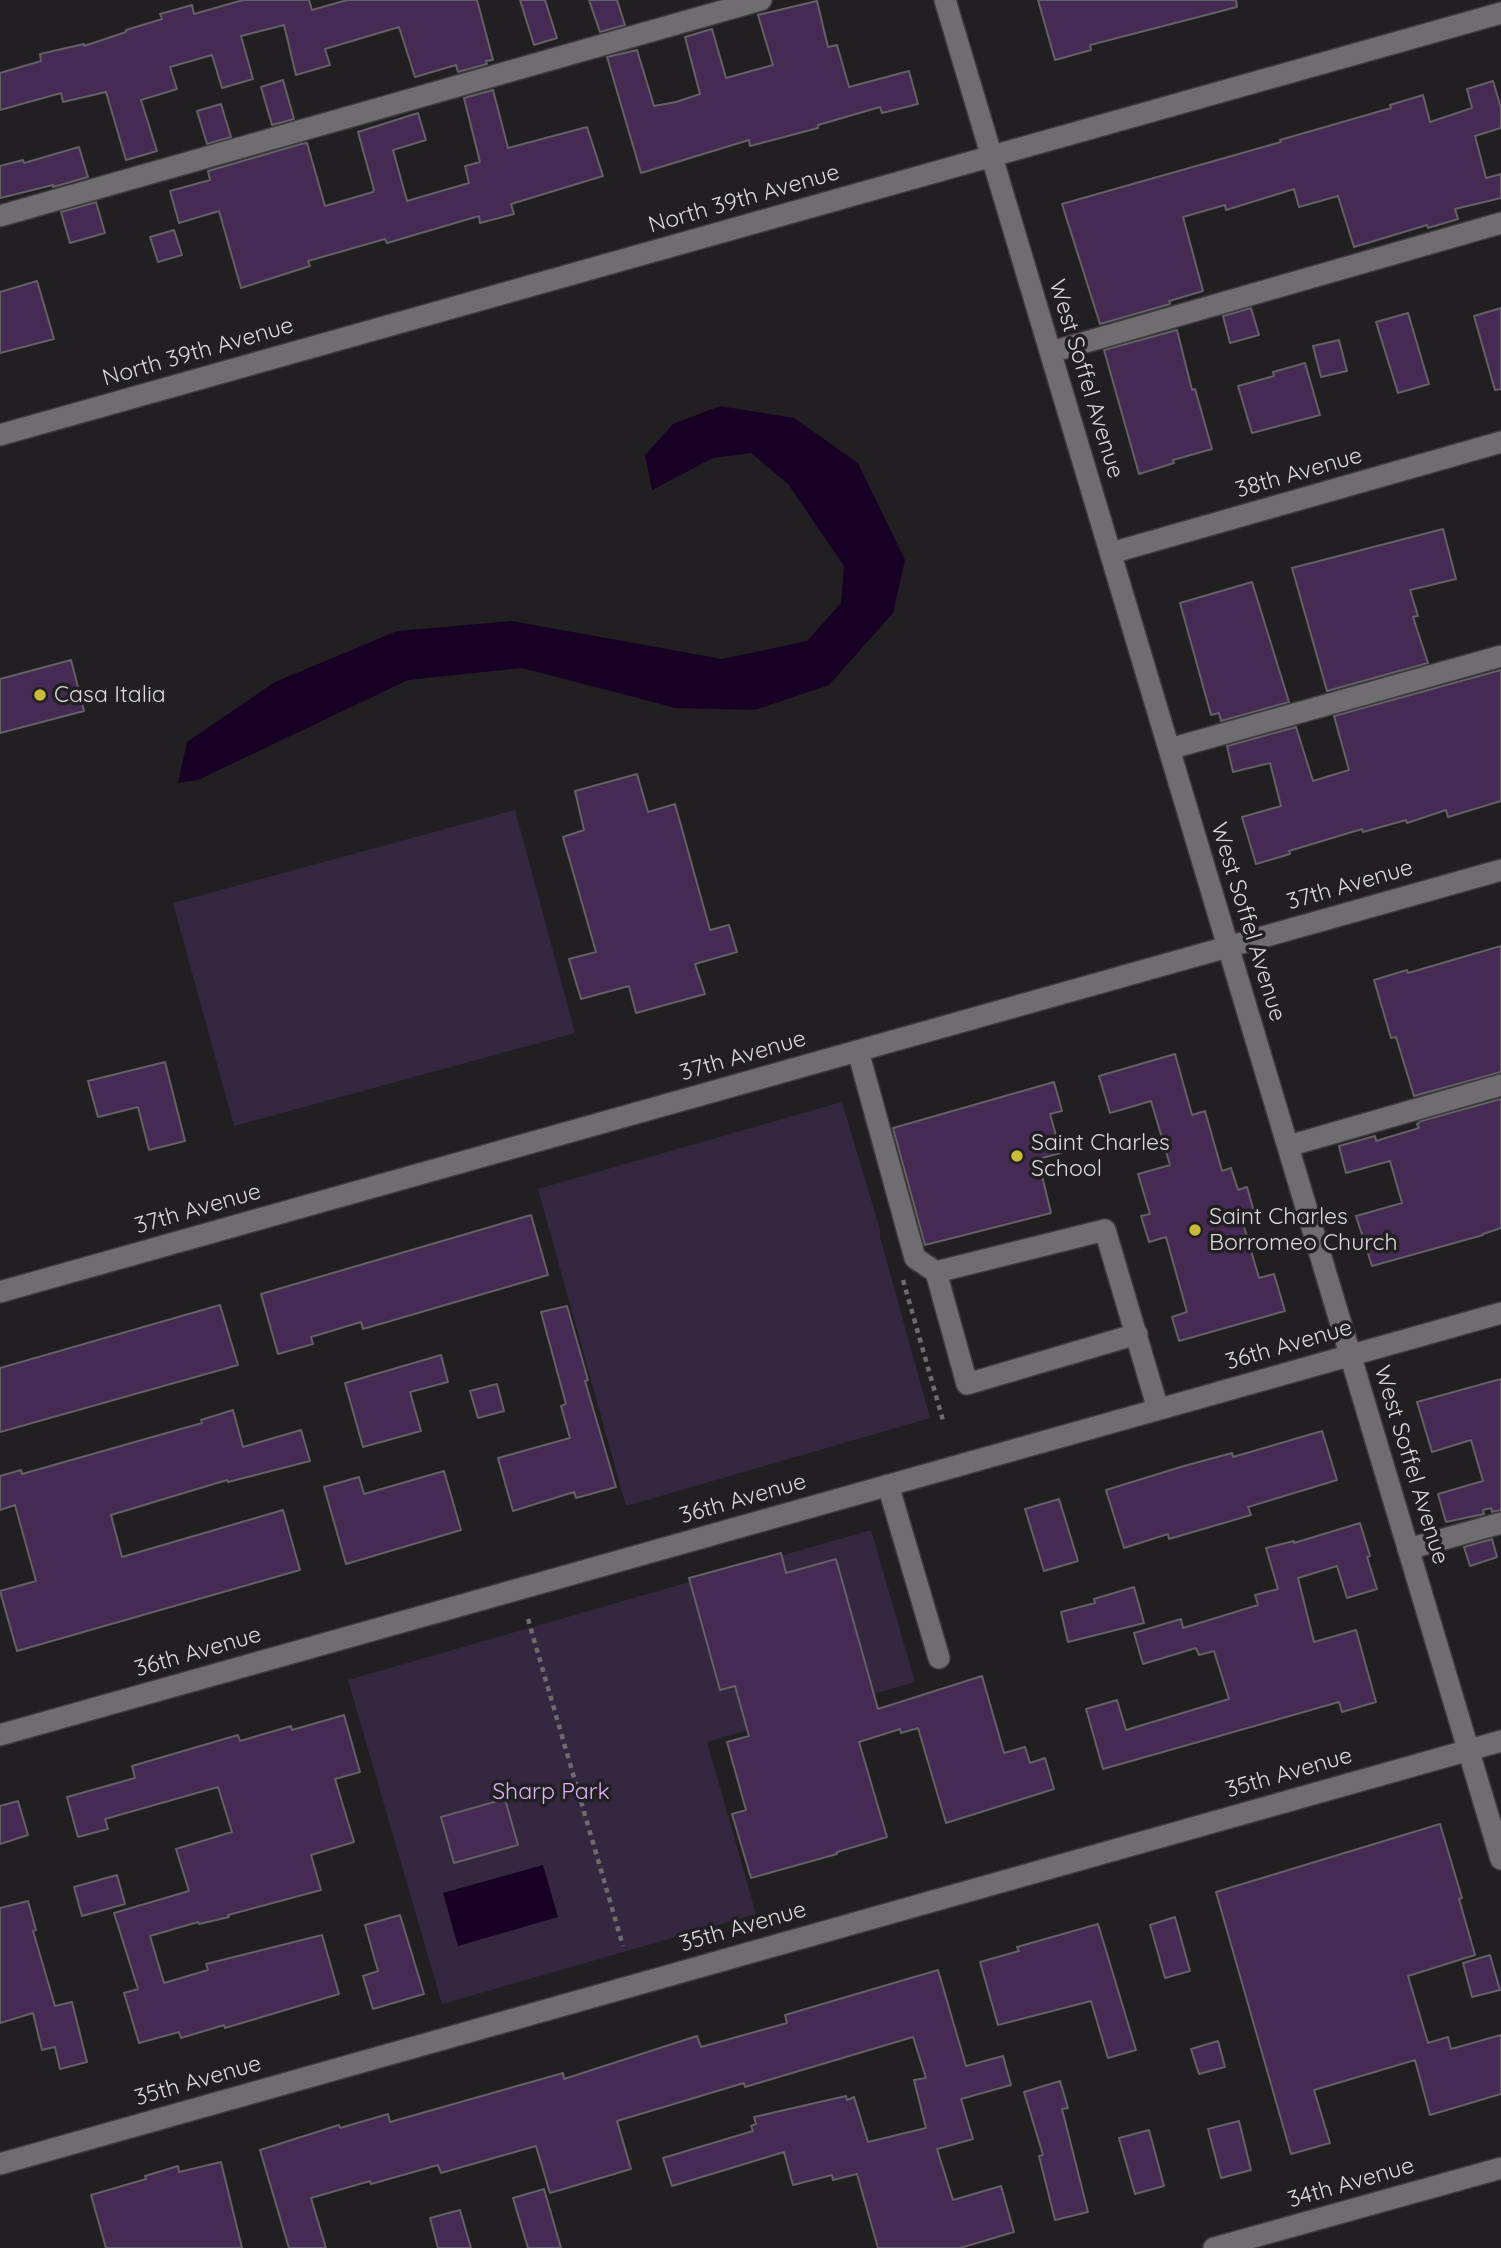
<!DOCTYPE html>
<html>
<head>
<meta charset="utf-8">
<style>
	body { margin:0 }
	canvas { display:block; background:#211f22 }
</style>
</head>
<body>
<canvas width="1501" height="2248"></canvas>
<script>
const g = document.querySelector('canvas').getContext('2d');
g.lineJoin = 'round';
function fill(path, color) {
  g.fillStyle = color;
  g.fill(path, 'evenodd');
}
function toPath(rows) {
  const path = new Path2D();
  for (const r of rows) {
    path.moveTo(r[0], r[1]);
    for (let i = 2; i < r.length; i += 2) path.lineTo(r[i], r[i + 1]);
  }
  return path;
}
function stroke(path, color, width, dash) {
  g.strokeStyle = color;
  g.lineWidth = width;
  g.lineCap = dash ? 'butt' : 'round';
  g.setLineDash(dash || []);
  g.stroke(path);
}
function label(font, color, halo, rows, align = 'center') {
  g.font = font + ' Quicksand,sans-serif';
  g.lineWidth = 7;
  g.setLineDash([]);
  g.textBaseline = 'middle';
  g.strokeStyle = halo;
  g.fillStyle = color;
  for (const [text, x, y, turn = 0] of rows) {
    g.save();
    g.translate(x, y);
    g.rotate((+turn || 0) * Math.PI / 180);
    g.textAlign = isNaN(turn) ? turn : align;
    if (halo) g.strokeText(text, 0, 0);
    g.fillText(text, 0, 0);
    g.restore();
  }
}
fill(toPath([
	[515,810,575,1033,234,1126,173,903],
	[842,1102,880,1230,880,1237,930,1418,626,1506,538,1189],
	[871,1530,915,1682,707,1742,756,1914,442,2004,348,1680]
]), '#362740');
fill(toPath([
	[720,406,794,418,858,463,905,560,893,613,829,685,755,710,676,708,522,668,408,680,198,780,178,783,187,742,275,682,397,631,512,621,722,659,807,641,841,603,844,566,788,484,751,453,713,458,652,490,645,455,673,424],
	[543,1865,558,1917,458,1946,443,1893]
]), '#170024');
const building = toPath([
	[243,0,309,0,312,10,347,0,477,0,493,60,486,61,487,64,458,72,456,65,415,77,399,27,325,49,330,65,296,75,284,25,241,36,253,79,222,88,212,55,170,67,177,89,141,100,157,151,126,160,106,92,63,102,61,93,0,110,0,73,41,61,40,54,84,44,84,46,126,32,126,30,162,19,160,14,192,5,194,14,243,0],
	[520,0,545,0,557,38,534,45,520,0],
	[589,0,617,0,625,25,600,32,589,0],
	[1038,0,1236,0,1237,7,1090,45,1091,50,1055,60,1038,0],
	[817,1,828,47,837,45,849,87,909,71,918,104,882,113,880,107,818,125,818,128,750,146,749,140,641,173,607,57,637,50,654,106,676,102,700,94,685,37,712,29,726,78,773,65,758,15,817,1],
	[283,80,294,119,272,125,261,87,283,80],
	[1493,81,1501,108,1501,128,1475,136,1486,178,1501,174,1501,198,1455,209,1458,219,1428,228,1427,225,1354,247,1338,196,1299,207,1294,189,1226,210,1225,205,1183,217,1203,291,1169,301,1170,304,1100,324,1062,204,1281,142,1280,140,1391,108,1390,105,1423,95,1430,122,1472,108,1467,89,1493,81],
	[493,90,508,148,587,127,603,176,511,204,514,214,480,223,479,216,387,243,385,239,308,261,310,266,241,288,219,211,179,223,170,191,210,180,208,171,301,144,307,143,325,206,373,192,374,190,358,132,418,113,426,140,393,150,407,201,469,183,465,166,480,162,464,98,493,90],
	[221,104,231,137,207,144,197,111,221,104],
	[79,147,88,177,53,187,53,185,0,198,0,166,23,160,24,163,79,147],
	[96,202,105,233,70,243,61,212,96,202],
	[174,230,182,255,158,262,150,237,174,230],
	[37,281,54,339,0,353,0,292,37,281],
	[1251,308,1259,335,1230,343,1223,316,1251,308],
	[1501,308,1501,389,1495,390,1474,316,1501,308],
	[1408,313,1429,384,1398,393,1376,322,1408,313],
	[1177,330,1192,390,1195,389,1212,449,1173,460,1174,463,1139,474,1104,350,1177,330],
	[1339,340,1347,371,1321,377,1313,346,1339,340],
	[1305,363,1320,415,1252,433,1238,386,1274,376,1273,372,1305,363],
	[1443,529,1456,579,1410,590,1418,616,1413,617,1428,663,1327,691,1292,568,1443,529],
	[1252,582,1289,702,1221,721,1219,713,1211,715,1180,603,1252,582],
	[71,660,84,711,0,733,0,679,71,660],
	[1501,670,1501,801,1448,817,1446,810,1407,823,1406,820,1363,832,1362,829,1289,851,1290,854,1256,864,1242,817,1281,806,1270,763,1233,772,1227,746,1296,727,1313,781,1349,770,1334,716,1501,670],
	[637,774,648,812,675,804,710,930,729,925,737,952,695,964,705,994,636,1013,629,986,581,999,569,959,596,952,563,837,584,830,575,791,637,774],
	[1501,946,1501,1072,1414,1096,1396,1037,1391,1038,1374,980,1407,970,1408,973,1501,946],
	[1175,1054,1192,1115,1205,1111,1222,1171,1231,1168,1238,1190,1247,1187,1256,1219,1243,1223,1259,1278,1274,1274,1285,1311,1179,1341,1172,1317,1187,1312,1166,1237,1149,1242,1141,1216,1150,1214,1138,1174,1170,1165,1151,1101,1110,1113,1099,1076,1175,1054],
	[165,1062,185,1141,149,1150,138,1107,98,1117,88,1081,165,1062],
	[1054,1082,1062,1111,1050,1114,1061,1153,1038,1159,1051,1213,925,1245,893,1128,1054,1082],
	[1501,1099,1501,1228,1483,1234,1483,1235,1372,1266,1356,1216,1402,1203,1390,1161,1346,1173,1339,1146,1375,1136,1376,1141,1419,1128,1417,1124,1421,1121,1501,1099],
	[531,1215,548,1275,363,1329,361,1322,311,1337,313,1344,278,1354,261,1294,531,1215],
	[220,1305,238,1365,0,1432,0,1368,220,1305],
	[567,1306,588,1380,585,1381,616,1487,576,1498,574,1492,513,1511,498,1458,570,1438,561,1406,566,1404,541,1312,567,1306],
	[441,1355,448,1382,410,1392,421,1431,363,1447,345,1383,441,1355],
	[1501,1379,1501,1510,1492,1512,1491,1508,1483,1510,1484,1514,1446,1522,1438,1494,1483,1481,1471,1440,1432,1452,1417,1402,1501,1379],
	[497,1384,504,1411,478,1418,470,1391,497,1384],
	[233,1410,243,1447,301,1430,310,1461,228,1482,227,1480,111,1515,122,1557,283,1510,300,1570,17,1651,0,1591,36,1581,15,1505,0,1510,0,1476,21,1470,22,1474,96,1453,202,1423,201,1420,233,1410],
	[1322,1431,1337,1480,1248,1507,1251,1515,1169,1539,1168,1534,1124,1548,1106,1490,1184,1466,1232,1453,1233,1457,1322,1431],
	[444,1471,461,1530,346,1564,324,1487,359,1477,364,1494,444,1471],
	[1059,1499,1078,1561,1044,1571,1025,1509,1059,1499],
	[1360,1523,1370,1556,1367,1557,1377,1589,1347,1598,1337,1566,1298,1578,1314,1642,1356,1630,1376,1702,1342,1712,1339,1702,1103,1769,1086,1709,1117,1700,1126,1730,1229,1699,1214,1651,1199,1655,1196,1648,1143,1664,1134,1633,1181,1619,1183,1628,1258,1605,1255,1595,1278,1589,1266,1548,1294,1541,1294,1543,1360,1523],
	[1492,1539,1497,1557,1470,1566,1464,1547,1492,1539],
	[781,1553,786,1573,836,1559,878,1709,982,1676,1004,1753,1025,1747,1030,1763,1045,1758,1054,1789,946,1823,918,1728,901,1733,900,1729,859,1742,887,1837,837,1852,837,1854,751,1878,732,1814,746,1810,727,1742,749,1736,735,1686,720,1690,689,1578,781,1553],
	[1134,1587,1144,1623,1068,1642,1061,1612,1095,1603,1094,1599,1134,1587],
	[344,1715,360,1772,335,1779,354,1842,311,1855,321,1890,228,1915,229,1917,199,1924,198,1922,150,1936,164,1983,208,1970,206,1964,322,1935,339,1994,225,2028,224,2025,181,2038,179,2032,139,2043,124,1993,138,1989,114,1913,189,1891,176,1849,232,1832,218,1787,105,1819,108,1829,78,1837,67,1797,135,1778,132,1766,238,1735,240,1741,291,1726,292,1730,344,1715],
	[505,1799,518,1845,454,1863,441,1817,505,1799],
	[18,1801,28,1835,0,1844,0,1806,18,1801],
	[1440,1824,1462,1898,1459,1899,1475,1955,1408,1976,1428,2043,1448,2037,1451,2049,1501,2035,1501,2094,1430,2115,1415,2060,1314,2090,1330,2143,1291,2154,1216,1892,1440,1824],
	[117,1875,125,1904,82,1916,74,1887,117,1875],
	[28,1901,36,1930,33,1931,55,2006,72,2002,87,2062,60,2069,55,2047,42,2050,33,2013,0,2023,0,1908,28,1901],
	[400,1915,424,1994,373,2009,363,1976,378,1971,365,1925,400,1915],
	[1175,1917,1190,1971,1165,1978,1150,1925,1175,1917],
	[1098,1924,1136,2050,1108,2058,1091,2001,998,2025,980,1962,1019,1951,1017,1947,1098,1924],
	[1490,1955,1500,1990,1472,1997,1463,1963,1490,1955],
	[938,1970,966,2066,1003,2056,1011,2085,961,2099,973,2139,937,2149,953,2200,1001,2186,1014,2232,960,2248,878,2248,857,2174,833,2180,832,2175,793,2185,784,2152,672,2186,663,2158,753,2131,751,2126,756,2124,754,2117,846,2096,847,2100,854,2097,868,2142,926,2128,914,2080,926,2078,913,2037,745,2087,744,2083,617,2121,631,2169,550,2193,536,2146,441,2173,438,2165,371,2184,370,2181,311,2198,326,2248,289,2248,260,2150,339,2125,340,2128,388,2114,390,2122,563,2073,564,2079,697,2036,701,2047,787,2023,785,2015,938,1970],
	[1218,2041,1225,2067,1199,2074,1191,2049,1218,2041],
	[1060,2081,1068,2108,1062,2109,1088,2212,1055,2220,1039,2156,1043,2155,1024,2092,1060,2081],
	[1239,2121,1251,2170,1221,2178,1208,2129,1239,2121],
	[1149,2130,1164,2186,1135,2194,1119,2138,1149,2130],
	[221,2162,242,2248,106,2248,91,2195,146,2179,145,2176,178,2166,179,2172,221,2162],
	[544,2189,561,2248,528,2248,513,2198,544,2189],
	[460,2210,471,2248,438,2248,430,2218,460,2210]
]);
fill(building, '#452a54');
stroke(building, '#636165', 2);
const minor = toPath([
	[945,0,1501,1859],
	[0,216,761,0],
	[1051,352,1501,223],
	[0,435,1501,13],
	[1111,553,1501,442],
	[1169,749,1501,656],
	[858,1051,915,1258,936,1272,967,1384,1137,1334],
	[1288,1146,1501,1085],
	[936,1272,1105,1230,1158,1409],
	[0,1292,1501,870],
	[888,1485,939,1658],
	[1408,1549,1501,1523],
	[0,1735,1501,1313],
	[0,2164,1501,1741],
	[1214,2248,1501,2168]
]);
stroke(minor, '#3d3b3e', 24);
stroke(toPath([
	[903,1280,944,1424],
	[528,1619,623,1946]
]), '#6d6b6e', 4.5, [5, 5]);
stroke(minor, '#6f6d71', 21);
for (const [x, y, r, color] of [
	[40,695,7,"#caba3a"],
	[1017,1156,7,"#caba3a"],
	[1195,1230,7,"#caba3a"]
]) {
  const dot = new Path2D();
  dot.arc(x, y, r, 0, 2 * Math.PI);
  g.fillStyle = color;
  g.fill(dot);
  stroke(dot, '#211f22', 2.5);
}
label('23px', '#dcdadd', '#211f22', [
	["North 39th Avenue",744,199,-16],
	["North 39th Avenue",198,352,-16],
	["West Soffel Avenue",1086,379,73],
	["38th Avenue",1299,473,-16],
	["37th Avenue",1350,885,-16],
	["West Soffel Avenue",1248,922,73],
	["37th Avenue",743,1056,-16],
	["37th Avenue",198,1209,-16],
	["36th Avenue",1289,1345,-16],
	["West Soffel Avenue",1411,1465,73],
	["36th Avenue",743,1499,-16],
	["36th Avenue",198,1652,-16],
	["35th Avenue",1289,1773,-16],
	["35th Avenue",743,1927,-16],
	["35th Avenue",198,2081,-16],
	["34th Avenue",1351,2183,-16]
]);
label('23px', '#dcdadd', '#211f22', [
	["Casa Italia",54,695],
	["Saint Charles",1031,1143],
	["School",1031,1169],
	["Saint Charles",1209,1217],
	["Borromeo Church",1209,1243]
], 'left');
label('23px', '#ddb0f8', '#211f22', [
	["Sharp Park",551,1792]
]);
</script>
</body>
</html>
